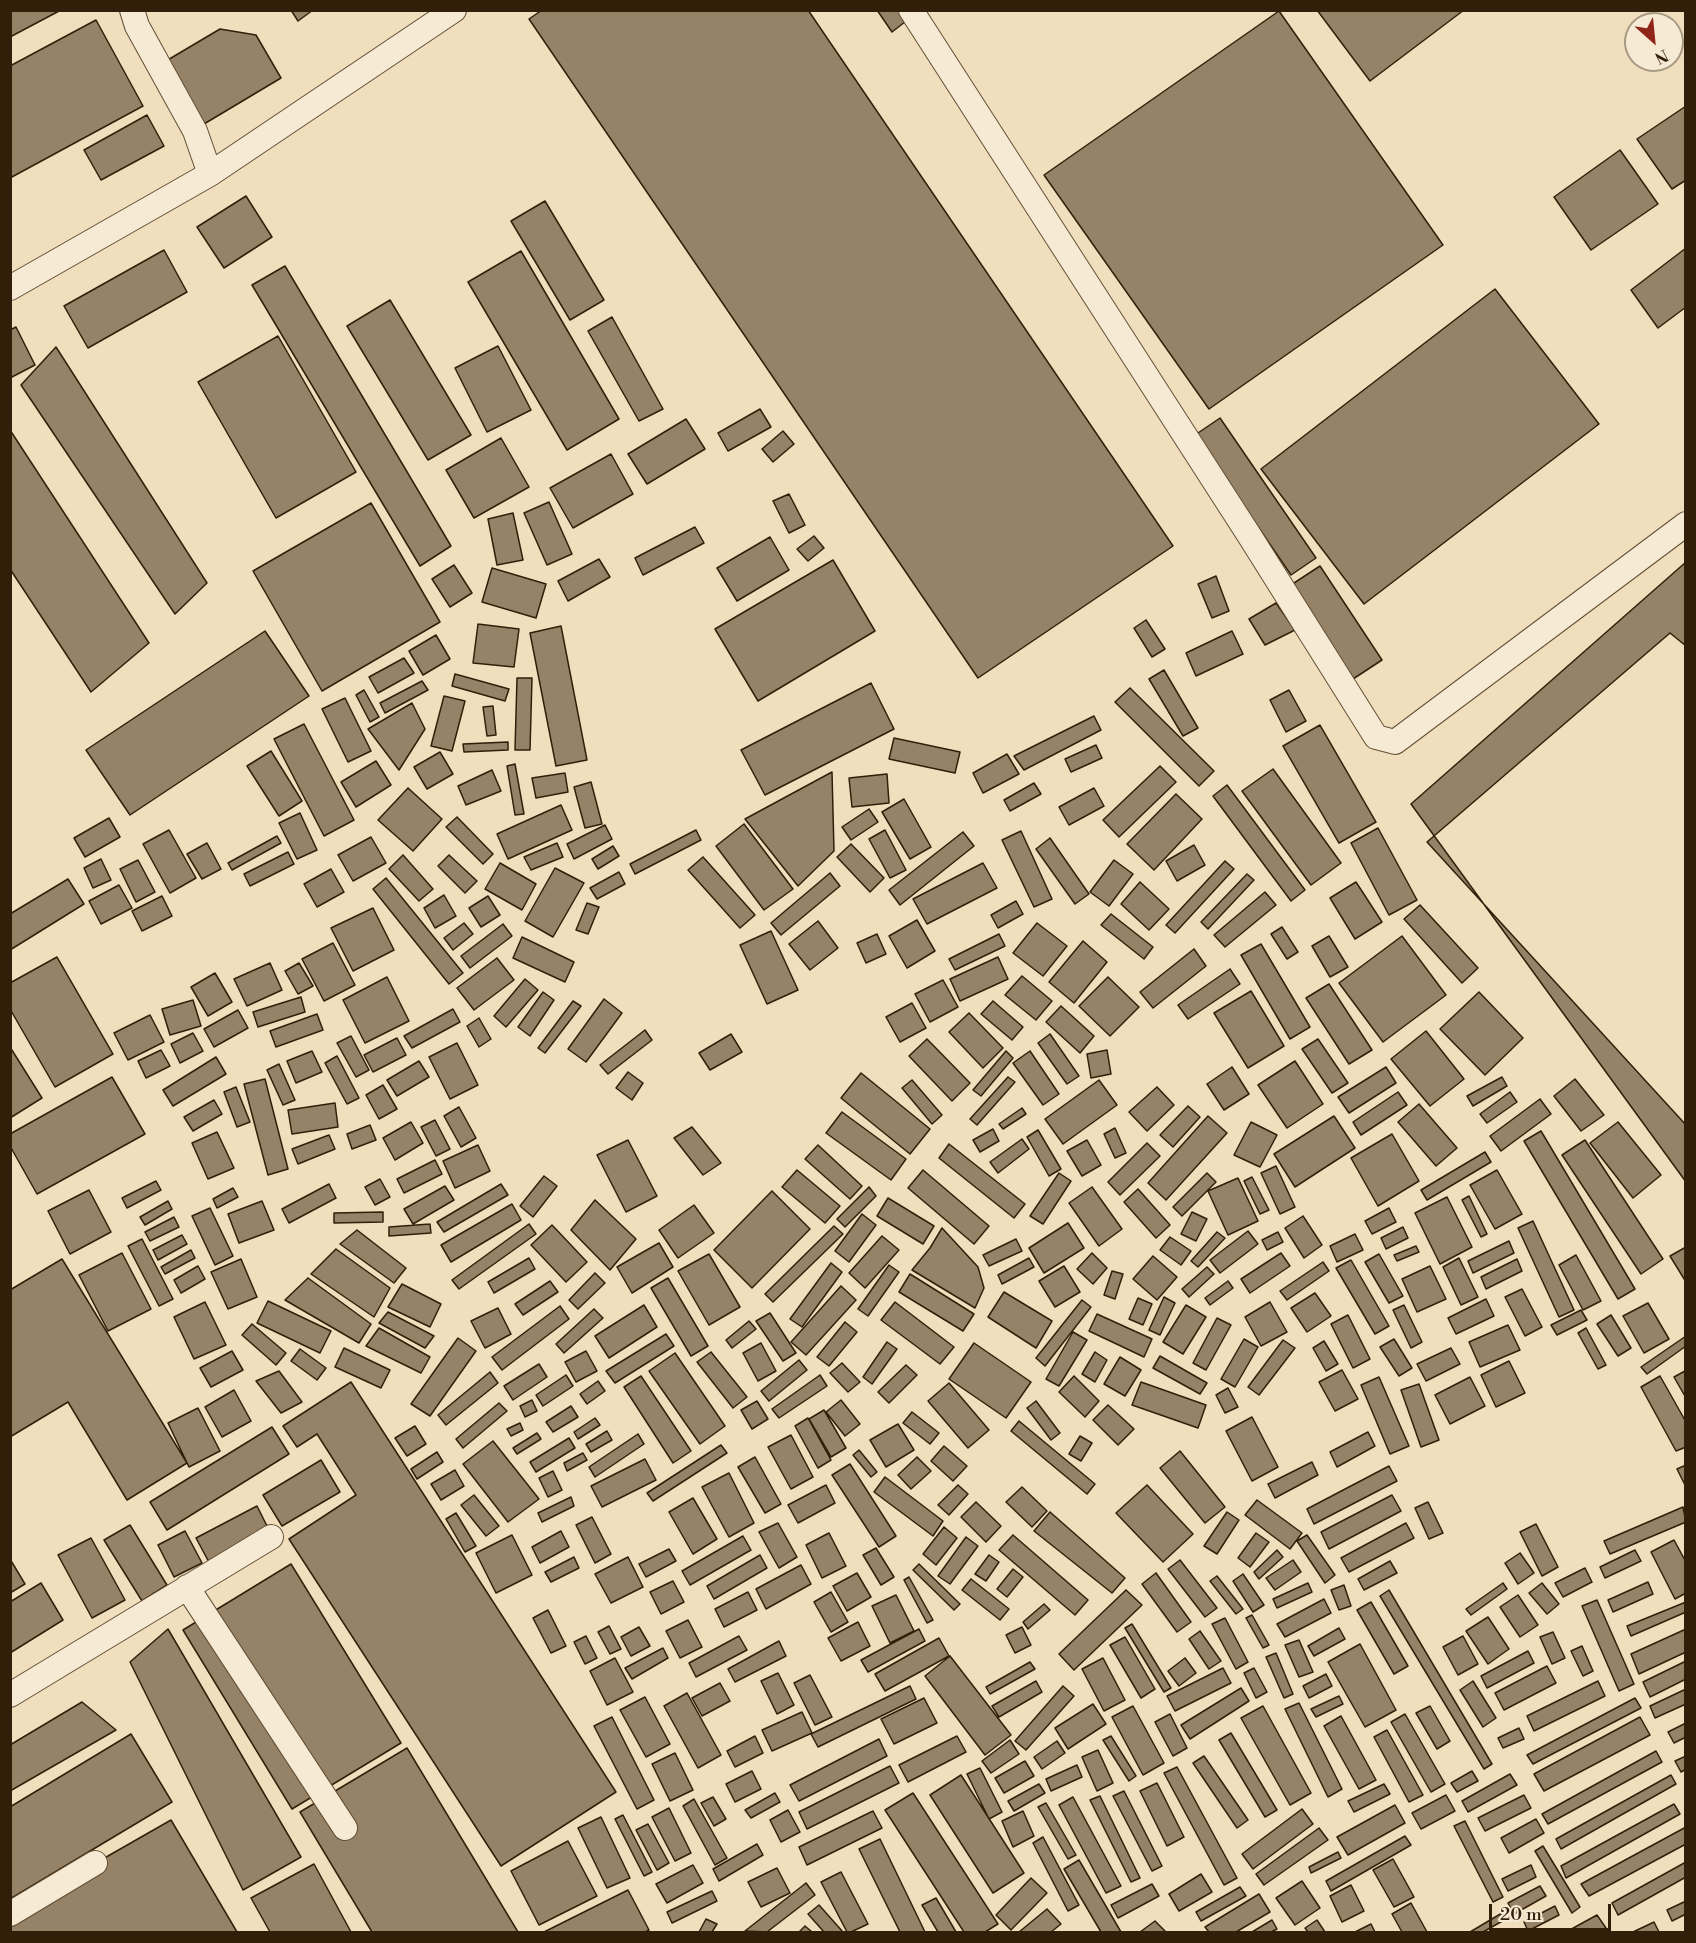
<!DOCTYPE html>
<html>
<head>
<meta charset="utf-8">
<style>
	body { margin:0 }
	#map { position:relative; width:1696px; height:1943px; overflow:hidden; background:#f1debd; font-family:"Libre Bodoni",serif }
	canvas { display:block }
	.frame { position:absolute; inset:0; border:12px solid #321f09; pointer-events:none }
	.north { position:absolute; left:1624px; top:12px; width:60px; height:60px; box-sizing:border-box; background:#f6ead4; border:2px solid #a89983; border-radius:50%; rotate:153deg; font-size:16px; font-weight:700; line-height:24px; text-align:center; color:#321f09 }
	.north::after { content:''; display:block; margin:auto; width:21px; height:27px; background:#8f2418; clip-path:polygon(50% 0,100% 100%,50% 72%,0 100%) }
	.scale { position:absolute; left:1489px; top:1904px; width:122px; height:27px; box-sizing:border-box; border:3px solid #321f09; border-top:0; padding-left:8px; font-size:18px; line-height:21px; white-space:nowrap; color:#321f09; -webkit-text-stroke:4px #f6ead4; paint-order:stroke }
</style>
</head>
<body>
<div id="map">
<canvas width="1696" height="1943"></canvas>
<div class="frame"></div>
<div class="north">N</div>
<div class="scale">20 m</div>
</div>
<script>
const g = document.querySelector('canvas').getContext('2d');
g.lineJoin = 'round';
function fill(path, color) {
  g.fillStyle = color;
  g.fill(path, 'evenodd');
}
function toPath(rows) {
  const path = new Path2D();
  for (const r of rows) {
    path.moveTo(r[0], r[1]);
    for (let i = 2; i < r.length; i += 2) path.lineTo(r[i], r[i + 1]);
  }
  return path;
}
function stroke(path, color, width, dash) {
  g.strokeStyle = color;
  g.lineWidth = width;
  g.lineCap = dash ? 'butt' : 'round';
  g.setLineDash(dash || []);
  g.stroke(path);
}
const building = toPath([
	[10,10,61,10,10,37,10,10],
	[291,10,313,10,298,21,291,10],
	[542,10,808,10,1173,546,978,678,529,19,542,10],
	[877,10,905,10,910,18,892,32,877,10],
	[1317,10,1464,10,1370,81,1317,10],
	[1279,11,1443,245,1209,409,1044,175,1279,11],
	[96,20,143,106,10,178,10,66,96,20],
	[220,29,256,35,281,78,204,124,166,61,220,29],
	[1686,106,1686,180,1672,189,1637,139,1686,106],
	[147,115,164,146,101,180,84,150,147,115],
	[1620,150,1658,204,1591,250,1554,197,1620,150],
	[246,196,272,237,224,268,197,227,246,196],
	[545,201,604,300,570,320,511,221,545,201],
	[1686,248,1686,307,1658,328,1631,290,1686,248],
	[164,250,187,292,88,348,64,306,164,250],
	[521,251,619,419,567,450,468,282,521,251],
	[285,266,451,546,420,566,252,285,285,266],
	[1495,289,1599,424,1364,604,1261,469,1495,289],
	[390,300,471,435,428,460,347,326,390,300],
	[612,317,663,409,639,421,588,331,612,317],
	[16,327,35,365,10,378,10,330,16,327],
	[278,336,356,472,276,518,198,382,278,336],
	[498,346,531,410,487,432,455,368,498,346],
	[56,347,207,583,175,614,21,385,56,347],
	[760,409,771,427,728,451,718,433,760,409],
	[1220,418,1316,558,1291,575,1195,435,1220,418],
	[686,419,705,449,647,484,628,454,686,419],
	[10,430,149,643,91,692,10,569,10,430],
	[783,431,794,444,773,462,762,449,783,431],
	[501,438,529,487,474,518,446,470,501,438],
	[611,454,633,494,573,528,550,488,611,454],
	[789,494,805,525,789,533,773,501,789,494],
	[549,502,572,554,547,565,524,513,549,502],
	[371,503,440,622,322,691,253,571,371,503],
	[513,513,523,560,497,565,488,519,513,513],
	[695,527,704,543,643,575,635,558,695,527],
	[814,536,824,548,808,561,797,549,814,536],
	[770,537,789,570,737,601,717,568,770,537],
	[599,559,610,577,568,601,558,581,599,559],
	[833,560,875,631,758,701,715,629,833,560],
	[1686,562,1686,1182,1411,804,1686,562],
	[454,565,472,593,450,607,432,579,454,565],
	[1320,566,1382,660,1353,679,1291,585,1320,566],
	[492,568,546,584,536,618,482,602,492,568],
	[1216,576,1229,611,1212,618,1198,584,1216,576],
	[1276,603,1295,630,1265,645,1249,619,1276,603],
	[1146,620,1165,649,1152,657,1134,628,1146,620],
	[478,624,519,629,514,667,473,663,478,624],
	[561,626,587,760,556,766,530,633,561,626],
	[265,631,309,696,130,815,86,750,265,631],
	[1232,631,1243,654,1196,676,1186,653,1232,631],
	[1670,633,1686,646,1686,1125,1427,842,1670,633],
	[436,635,450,659,423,675,409,651,436,635],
	[404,658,414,673,378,693,369,677,404,658],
	[1164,670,1198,728,1183,736,1149,679,1164,670],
	[455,674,509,689,505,701,452,686,455,674],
	[517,678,532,678,530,750,515,750,517,678],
	[422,681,428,690,385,713,380,703,422,681],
	[871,683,894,729,765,795,741,750,871,683],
	[1130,688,1214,771,1199,786,1115,702,1130,688],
	[364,690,379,717,370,722,356,695,364,690],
	[1289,690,1306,721,1286,732,1270,700,1289,690],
	[444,696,465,701,452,751,431,746,444,696],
	[345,698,371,751,348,762,322,709,345,698],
	[412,703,425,729,399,770,368,729,412,703],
	[493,706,496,735,487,736,483,707,493,706],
	[1094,716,1101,730,1024,770,1014,756,1094,716],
	[304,724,354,820,324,836,274,739,304,724],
	[1320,725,1376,822,1339,843,1283,746,1320,725],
	[894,738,960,752,955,773,889,759,894,738],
	[508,742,508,750,464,752,463,744,508,742],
	[1096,745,1102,758,1071,772,1065,759,1096,745],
	[271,751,302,801,279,816,247,766,271,751],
	[440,752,453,774,427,789,414,767,440,752],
	[1007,754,1019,774,983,793,973,773,1007,754],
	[376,761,391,785,356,807,341,782,376,761],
	[515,764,524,814,515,815,507,766,515,764],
	[1160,766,1176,782,1119,837,1103,820,1160,766],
	[1273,769,1341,863,1311,885,1242,791,1273,769],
	[492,770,501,791,466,805,458,786,492,770],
	[832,772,834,851,798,886,745,819,832,772],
	[565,773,568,792,536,798,532,778,565,773],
	[887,774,889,803,852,807,849,778,887,774],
	[591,782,602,824,585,828,574,787,591,782],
	[1034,783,1041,794,1010,811,1004,800,1034,783],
	[1227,785,1305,890,1291,901,1213,796,1227,785],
	[408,788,442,819,413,851,378,820,408,788],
	[1094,788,1104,806,1069,825,1059,807,1094,788],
	[1176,794,1202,819,1154,870,1127,844,1176,794],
	[904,799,931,847,910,859,882,812,904,799],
	[561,805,572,830,508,859,497,834,561,805],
	[869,809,878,822,851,840,842,827,869,809],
	[300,813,317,850,297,859,279,823,300,813],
	[457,817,493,854,483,864,446,827,457,817],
	[109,818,120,837,85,857,74,838,109,818],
	[744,824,793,889,764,910,716,846,744,824],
	[605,825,612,839,574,859,567,844,605,825],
	[1378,828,1417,900,1389,915,1351,843,1378,828],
	[169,830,196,878,170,893,143,844,169,830],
	[696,830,701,840,635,874,630,864,696,830],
	[885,830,906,870,890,878,869,839,885,830],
	[1021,831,1052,899,1034,907,1002,840,1021,831],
	[963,832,974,846,900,905,889,890,963,832],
	[277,836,281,843,232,870,228,863,277,836],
	[371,837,386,863,353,881,338,855,371,837],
	[1050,838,1089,894,1075,904,1036,849,1050,838],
	[207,843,221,869,202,879,187,854,207,843],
	[557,843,563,857,531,870,524,857,557,843],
	[851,844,884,878,870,892,837,857,851,844],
	[1194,845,1205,865,1177,881,1166,861,1194,845],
	[613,846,619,856,598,869,592,859,613,846],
	[288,852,294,864,250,886,244,874,288,852],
	[403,855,433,889,419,901,389,869,403,855],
	[449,855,477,881,465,893,438,866,449,855],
	[703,857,755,915,740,928,688,870,703,857],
	[101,859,111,880,93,888,84,868,101,859],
	[138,860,155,892,136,902,120,869,138,860],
	[1114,860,1133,874,1109,906,1090,892,1114,860],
	[1225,861,1234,869,1175,933,1166,925,1225,861],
	[500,863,536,884,522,910,485,889,500,863],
	[983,863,997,888,927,924,913,899,983,863],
	[555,868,584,883,553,937,525,921,555,868],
	[331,869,344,892,317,907,304,884,331,869],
	[619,872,625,884,597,899,590,888,619,872],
	[830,873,840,886,781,935,771,923,830,873],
	[1247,874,1254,880,1208,929,1201,922,1247,874],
	[386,878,463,973,449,984,373,889,386,878],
	[68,879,84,904,10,950,10,914,68,879],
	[1140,882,1169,909,1149,930,1121,904,1140,882],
	[1356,882,1382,922,1355,939,1330,898,1356,882],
	[119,885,132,908,101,924,89,901,119,885],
	[1265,892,1276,905,1225,947,1214,935,1265,892],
	[444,895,456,916,435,928,424,908,444,895],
	[162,896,172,916,142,931,132,911,162,896],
	[488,896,500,915,481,927,469,908,488,896],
	[1016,901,1023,914,998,928,991,915,1016,901],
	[587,903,599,907,588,934,576,930,587,903],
	[1420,905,1478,968,1462,983,1404,919,1420,905],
	[373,908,394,950,353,971,331,928,373,908],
	[1111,914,1153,947,1144,959,1101,925,1111,914],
	[917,920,935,951,907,968,889,936,917,920],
	[818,921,838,948,810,970,789,944,818,921],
	[464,923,473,934,453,950,444,938,464,923],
	[1037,923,1067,946,1043,976,1013,953,1037,923],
	[503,924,512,936,470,968,461,956,503,924],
	[1282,927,1298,952,1287,959,1271,934,1282,927],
	[771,931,798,990,767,1004,740,945,771,931],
	[877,934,886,954,866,963,857,943,877,934],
	[999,934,1005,946,955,970,949,959,999,934],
	[1329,936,1348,967,1330,977,1312,946,1329,936],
	[1402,936,1446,995,1383,1042,1339,983,1402,936],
	[522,937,574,962,565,982,513,958,522,937],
	[1083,941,1107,962,1074,1003,1049,982,1083,941],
	[333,943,355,985,324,1001,302,959,333,943],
	[1261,944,1310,1027,1290,1039,1241,955,1261,944],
	[1194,949,1206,966,1153,1008,1140,992,1194,949],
	[57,957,113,1054,55,1087,10,1009,10,983,57,957],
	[998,957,1008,979,960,1001,950,979,998,957],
	[497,958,514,980,474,1010,457,988,497,958],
	[270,963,282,990,247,1006,234,979,270,963],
	[299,963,313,986,298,994,285,971,299,963],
	[1230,969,1240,984,1188,1019,1178,1005,1230,969],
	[215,973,232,1002,208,1016,191,987,215,973],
	[1022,976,1052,1001,1036,1020,1005,995,1022,976],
	[387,977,409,1021,365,1043,343,1000,387,977],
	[1108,977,1139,1007,1110,1036,1079,1006,1108,977],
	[525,979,538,990,506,1027,494,1016,525,979],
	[943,980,958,1007,930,1022,915,994,943,980],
	[1329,984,1372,1050,1349,1064,1306,998,1329,984],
	[1251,991,1284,1046,1248,1068,1214,1013,1251,991],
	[543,992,554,1000,530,1036,518,1027,543,992],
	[1479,992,1523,1038,1485,1075,1440,1029,1479,992],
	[301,997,305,1012,258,1027,253,1012,301,997],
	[604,999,622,1013,586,1062,568,1049,604,999],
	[193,1000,201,1026,170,1035,162,1009,193,1000],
	[573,1001,581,1006,545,1053,538,1048,573,1001],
	[993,1001,1023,1027,1012,1040,981,1014,993,1001],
	[912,1003,926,1028,900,1042,886,1017,912,1003],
	[1061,1006,1094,1036,1080,1053,1046,1022,1061,1006],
	[453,1009,460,1022,412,1048,404,1036,453,1009],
	[238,1010,248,1028,214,1047,204,1029,238,1010],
	[969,1013,1003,1048,983,1068,949,1032,969,1013],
	[317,1014,323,1030,276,1047,270,1031,317,1014],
	[150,1015,164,1042,128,1060,114,1033,150,1015],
	[479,1018,491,1039,479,1047,467,1026,479,1018],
	[645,1030,652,1040,608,1074,600,1065,645,1030],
	[1426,1031,1464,1079,1430,1106,1391,1059,1426,1031],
	[193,1033,203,1051,180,1063,171,1044,193,1033],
	[731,1034,742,1052,710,1070,699,1053,731,1034],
	[1050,1034,1079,1076,1067,1084,1038,1043,1050,1034],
	[351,1036,369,1070,356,1077,337,1043,351,1036],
	[397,1038,406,1055,373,1072,364,1055,397,1038],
	[927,1039,970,1083,952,1101,909,1056,927,1039],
	[1318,1039,1348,1083,1332,1093,1302,1049,1318,1039],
	[457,1043,478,1085,450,1099,429,1057,457,1043],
	[10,1047,42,1098,10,1118,10,1047],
	[161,1050,170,1066,146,1078,138,1061,161,1050],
	[1107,1050,1111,1074,1091,1078,1087,1054,1107,1050],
	[312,1051,322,1072,296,1083,287,1061,312,1051],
	[1006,1051,1013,1058,981,1096,973,1090,1006,1051],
	[1030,1051,1059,1094,1043,1105,1013,1063,1030,1051],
	[337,1056,359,1098,347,1104,325,1063,337,1056],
	[216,1057,226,1074,173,1106,163,1090,216,1057],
	[419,1061,429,1077,397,1096,387,1080,419,1061],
	[1295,1061,1323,1104,1287,1128,1258,1085,1295,1061],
	[279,1064,295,1100,283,1105,267,1070,279,1064],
	[1232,1067,1249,1094,1224,1110,1207,1084,1232,1067],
	[1386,1067,1396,1083,1349,1113,1338,1097,1386,1067],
	[628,1072,643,1083,632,1100,616,1088,628,1072],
	[861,1073,930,1129,910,1154,841,1098,861,1073],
	[112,1077,145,1134,37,1194,10,1146,10,1134,112,1077],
	[1008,1077,1015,1082,977,1125,970,1119,1008,1077],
	[1502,1077,1507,1086,1473,1106,1467,1096,1502,1077],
	[265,1079,288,1169,268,1175,244,1084,265,1079],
	[1575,1079,1604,1115,1581,1131,1554,1096,1575,1079],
	[912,1080,942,1115,932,1124,902,1088,912,1080],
	[1099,1080,1117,1105,1063,1144,1045,1119,1099,1080],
	[383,1085,397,1109,379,1119,366,1095,383,1085],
	[236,1087,250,1122,237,1127,224,1092,236,1087],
	[1157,1087,1174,1105,1147,1131,1129,1112,1157,1087],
	[1398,1092,1407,1105,1361,1135,1353,1122,1398,1092],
	[1510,1092,1517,1102,1487,1123,1480,1114,1510,1092],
	[1540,1099,1551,1114,1501,1151,1490,1136,1540,1099],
	[214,1100,222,1114,193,1131,184,1117,214,1100],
	[335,1103,338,1127,292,1134,288,1110,335,1103],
	[1419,1104,1457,1148,1436,1166,1398,1122,1419,1104],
	[1188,1106,1200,1117,1173,1147,1160,1135,1188,1106],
	[459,1107,476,1138,461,1147,444,1116,459,1107],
	[1022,1108,1026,1114,1003,1129,999,1124,1022,1108],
	[842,1112,906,1159,891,1180,826,1133,842,1112],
	[1208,1116,1227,1133,1166,1200,1148,1183,1208,1116],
	[1334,1116,1355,1148,1295,1187,1274,1154,1334,1116],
	[435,1120,450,1149,436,1156,421,1127,435,1120],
	[411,1122,423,1143,395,1160,383,1138,411,1122],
	[1251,1122,1277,1135,1260,1167,1234,1155,1251,1122],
	[1618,1122,1661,1175,1633,1198,1590,1143,1618,1122],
	[370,1125,376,1140,352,1149,347,1134,370,1125],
	[692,1127,721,1163,703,1175,674,1138,692,1127],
	[1115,1128,1126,1153,1115,1158,1104,1134,1115,1128],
	[993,1129,999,1141,980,1152,973,1140,993,1129],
	[1038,1130,1061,1169,1049,1176,1027,1137,1038,1130],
	[1541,1131,1635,1289,1618,1299,1524,1141,1541,1131],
	[217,1132,234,1168,208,1179,192,1143,217,1132],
	[1392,1134,1419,1181,1378,1206,1351,1158,1392,1134],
	[329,1135,335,1149,298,1164,292,1149,329,1135],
	[1022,1139,1029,1149,998,1173,990,1162,1022,1139],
	[628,1140,657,1196,626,1212,597,1155,628,1140],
	[1087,1140,1101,1165,1082,1176,1067,1151,1087,1140],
	[1585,1140,1663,1259,1641,1274,1562,1155,1585,1140],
	[1147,1143,1160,1156,1120,1195,1108,1182,1147,1143],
	[949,1144,1025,1204,1014,1218,939,1158,949,1144],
	[478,1145,490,1171,455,1188,443,1161,478,1145],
	[818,1145,862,1186,850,1199,805,1159,818,1145],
	[1485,1152,1491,1162,1427,1200,1421,1190,1485,1152],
	[435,1160,442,1174,404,1193,397,1179,435,1160],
	[1276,1166,1295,1207,1280,1214,1261,1173,1276,1166],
	[797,1170,840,1206,825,1223,782,1187,797,1170],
	[923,1170,989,1226,974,1244,908,1188,923,1170],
	[1497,1170,1522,1214,1495,1229,1470,1185,1497,1170],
	[1059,1173,1071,1181,1043,1224,1030,1216,1059,1173],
	[1207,1173,1216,1182,1182,1216,1173,1207,1207,1173],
	[544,1176,557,1186,533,1217,520,1206,544,1176],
	[1252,1177,1269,1210,1260,1214,1244,1181,1252,1177],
	[1238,1178,1258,1221,1228,1235,1208,1191,1238,1178],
	[380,1179,390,1197,375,1205,365,1187,380,1179],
	[156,1181,161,1190,127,1208,122,1198,156,1181],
	[329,1184,336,1198,289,1223,282,1209,329,1184],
	[501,1184,508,1195,444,1232,437,1222,501,1184],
	[445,1186,454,1200,413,1224,404,1209,445,1186],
	[869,1187,876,1196,845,1227,837,1219,869,1187],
	[1092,1187,1122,1229,1099,1246,1069,1203,1092,1187],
	[233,1188,238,1197,217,1208,213,1199,233,1188],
	[1138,1189,1170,1225,1156,1238,1124,1202,1138,1189],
	[89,1190,111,1232,70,1254,48,1211,89,1190],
	[772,1191,810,1229,752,1288,714,1250,772,1191],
	[1469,1196,1487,1234,1481,1237,1462,1200,1469,1196],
	[1447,1197,1472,1247,1440,1264,1415,1213,1447,1197],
	[888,1198,934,1226,923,1244,877,1216,888,1198],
	[595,1200,636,1239,610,1270,571,1230,595,1200],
	[168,1201,172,1209,145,1225,140,1217,168,1201],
	[262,1201,274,1230,239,1243,228,1214,262,1201],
	[512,1204,521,1220,451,1262,441,1245,512,1204],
	[694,1205,714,1233,678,1258,659,1230,694,1205],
	[210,1208,233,1256,215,1265,192,1216,210,1208],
	[1389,1208,1396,1222,1372,1234,1365,1221,1389,1208],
	[383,1212,383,1222,334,1223,334,1213,383,1212],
	[1192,1212,1207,1219,1196,1241,1181,1234,1192,1212],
	[862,1214,876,1225,849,1262,835,1251,862,1214],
	[1303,1216,1322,1245,1304,1258,1285,1228,1303,1216],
	[174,1217,179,1227,150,1241,145,1232,174,1217],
	[1533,1221,1574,1310,1559,1317,1518,1228,1533,1221],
	[1068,1223,1084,1248,1044,1273,1029,1248,1068,1223],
	[430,1224,431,1233,389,1236,389,1227,430,1224],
	[529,1224,536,1234,459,1289,452,1280,529,1224],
	[552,1225,587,1262,566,1282,531,1245,552,1225],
	[834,1226,843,1234,773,1302,765,1294,834,1226],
	[1403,1227,1408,1238,1386,1249,1381,1238,1403,1227],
	[942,1228,978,1267,984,1288,975,1308,912,1270,930,1248,942,1228],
	[357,1230,406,1268,394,1283,340,1244,357,1230],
	[1248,1231,1258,1244,1220,1273,1210,1260,1248,1231],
	[1217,1232,1225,1238,1198,1267,1191,1261,1217,1232],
	[1278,1232,1283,1242,1267,1250,1262,1240,1278,1232],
	[1355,1234,1363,1250,1337,1262,1330,1246,1355,1234],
	[182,1235,187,1244,158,1260,153,1250,182,1235],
	[882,1236,899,1250,865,1288,849,1273,882,1236],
	[1170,1237,1191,1251,1181,1265,1160,1250,1170,1237],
	[142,1239,173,1299,159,1306,128,1246,142,1239],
	[1016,1239,1022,1251,989,1266,983,1255,1016,1239],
	[1509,1241,1514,1253,1473,1273,1468,1261,1509,1241],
	[659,1243,673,1267,632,1293,617,1267,659,1243],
	[1416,1246,1419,1252,1397,1261,1394,1255,1416,1246],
	[1686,1247,1686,1282,1670,1256,1686,1247],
	[336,1249,390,1288,374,1317,311,1274,336,1249],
	[191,1250,195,1258,165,1274,161,1267,191,1250],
	[122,1253,151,1309,108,1331,79,1275,122,1253],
	[1092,1253,1107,1268,1093,1284,1077,1269,1092,1253],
	[1281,1253,1290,1266,1250,1293,1241,1279,1281,1253],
	[709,1254,740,1307,709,1325,678,1271,709,1254],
	[1379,1254,1403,1296,1389,1303,1365,1262,1379,1254],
	[1576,1255,1601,1301,1583,1310,1559,1265,1576,1255],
	[1153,1256,1177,1277,1157,1300,1133,1279,1153,1256],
	[529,1258,535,1269,494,1293,488,1282,529,1258],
	[1029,1258,1034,1267,1002,1284,998,1275,1029,1258],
	[1459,1258,1478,1297,1461,1305,1443,1267,1459,1258],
	[62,1259,187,1463,127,1500,68,1402,10,1437,10,1290,62,1259],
	[241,1259,257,1297,228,1309,211,1272,241,1259],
	[1517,1259,1522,1271,1486,1289,1481,1277,1517,1259],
	[1351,1260,1389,1326,1375,1334,1336,1268,1351,1260],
	[1323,1262,1329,1271,1287,1300,1280,1291,1323,1262],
	[831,1263,842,1272,802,1327,790,1319,831,1263],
	[889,1265,899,1272,868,1316,858,1309,889,1265],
	[198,1266,205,1279,181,1293,174,1280,198,1266],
	[1064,1266,1080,1292,1055,1307,1039,1281,1064,1266],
	[1430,1266,1446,1299,1417,1312,1402,1279,1430,1266],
	[1207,1267,1214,1274,1189,1297,1182,1289,1207,1267],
	[1112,1271,1123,1274,1115,1299,1104,1295,1112,1271],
	[595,1273,605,1283,578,1309,569,1300,595,1273],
	[910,1274,974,1314,963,1331,899,1292,910,1274],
	[308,1278,371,1324,359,1343,285,1300,308,1278],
	[668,1278,708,1346,691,1356,651,1288,668,1278],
	[550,1281,558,1292,523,1315,515,1304,550,1281],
	[1228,1281,1233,1288,1210,1305,1205,1298,1228,1281],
	[402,1284,441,1304,430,1327,388,1307,402,1284],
	[841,1286,856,1300,806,1355,791,1342,841,1286],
	[1522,1289,1542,1327,1525,1336,1505,1297,1522,1289],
	[1004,1292,1052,1321,1036,1348,988,1317,1004,1292],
	[1315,1293,1331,1316,1307,1332,1291,1308,1315,1293],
	[1164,1297,1175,1303,1160,1335,1149,1330,1164,1297],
	[1138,1298,1152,1304,1143,1325,1129,1319,1138,1298],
	[1486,1299,1494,1316,1456,1334,1448,1318,1486,1299],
	[1082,1300,1091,1307,1045,1366,1036,1358,1082,1300],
	[268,1301,331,1331,320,1353,257,1323,268,1301],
	[205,1302,226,1345,194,1359,174,1317,205,1302],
	[895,1302,954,1347,940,1364,881,1320,895,1302],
	[1270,1302,1287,1332,1261,1346,1245,1317,1270,1302],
	[1648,1303,1669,1339,1644,1353,1623,1316,1648,1303],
	[644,1305,657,1327,609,1358,595,1336,644,1305],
	[1186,1305,1206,1317,1183,1354,1163,1342,1186,1305],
	[1404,1305,1422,1342,1411,1348,1393,1310,1404,1305],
	[560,1306,569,1319,502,1370,492,1357,560,1306],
	[498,1308,511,1334,485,1348,471,1321,498,1308],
	[594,1309,603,1318,564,1353,556,1344,594,1309],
	[1581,1310,1587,1320,1557,1335,1551,1325,1581,1310],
	[388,1312,434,1336,425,1348,379,1323,388,1312],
	[770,1313,796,1353,783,1361,756,1321,770,1313],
	[1097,1314,1152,1339,1144,1357,1089,1331,1097,1314],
	[1348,1315,1370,1359,1353,1368,1331,1324,1348,1315],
	[1611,1315,1631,1348,1618,1356,1597,1324,1611,1315],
	[1217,1318,1231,1325,1206,1370,1193,1363,1217,1318],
	[749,1321,756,1329,732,1348,726,1340,749,1321],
	[845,1322,857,1332,829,1366,817,1357,845,1322],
	[252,1324,286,1353,276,1365,242,1335,252,1324],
	[1508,1325,1520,1350,1480,1367,1469,1342,1508,1325],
	[379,1328,430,1357,421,1373,366,1346,379,1328],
	[1586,1328,1606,1365,1598,1369,1578,1333,1586,1328],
	[1073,1332,1087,1340,1059,1386,1046,1379,1073,1332],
	[666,1334,674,1346,615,1383,606,1371,666,1334],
	[1686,1336,1686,1346,1647,1374,1641,1367,1686,1336],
	[458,1338,476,1351,430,1416,411,1404,458,1338],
	[1244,1339,1258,1347,1235,1387,1221,1379,1244,1339],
	[1394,1339,1412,1368,1399,1376,1380,1347,1394,1339],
	[1283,1340,1295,1348,1259,1395,1248,1387,1283,1340],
	[1324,1341,1338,1364,1326,1371,1313,1348,1324,1341],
	[887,1342,897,1349,872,1384,863,1377,887,1342],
	[761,1343,776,1371,758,1381,743,1353,761,1343],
	[974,1343,1031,1382,1006,1418,949,1379,974,1343],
	[344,1348,390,1370,381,1388,335,1367,344,1348],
	[1451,1348,1460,1364,1426,1381,1417,1364,1451,1348],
	[300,1349,326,1368,317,1380,291,1361,300,1349],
	[232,1351,243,1370,211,1387,200,1368,232,1351],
	[586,1351,597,1371,576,1382,565,1362,586,1351],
	[711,1352,747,1397,733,1408,697,1362,711,1352],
	[1095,1352,1107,1360,1095,1382,1082,1374,1095,1352],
	[675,1353,725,1426,700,1444,649,1371,675,1353],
	[1160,1356,1207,1383,1200,1394,1153,1368,1160,1356],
	[1120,1357,1141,1370,1125,1396,1104,1384,1120,1357],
	[799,1360,807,1370,769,1401,761,1391,799,1360],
	[1509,1361,1525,1393,1496,1407,1481,1375,1509,1361],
	[842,1363,860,1382,848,1392,830,1373,842,1363],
	[539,1364,547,1377,513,1400,504,1386,539,1364],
	[906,1365,917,1375,889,1403,878,1392,906,1365],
	[1342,1370,1358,1399,1335,1411,1319,1382,1342,1370],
	[279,1371,302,1402,281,1413,256,1381,279,1371],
	[1685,1371,1686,1372,1686,1398,1674,1377,1685,1371],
	[490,1372,498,1383,446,1425,438,1415,490,1372],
	[566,1375,573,1386,543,1406,536,1395,566,1375],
	[820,1375,827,1386,779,1418,772,1409,820,1375],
	[641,1376,691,1451,673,1463,624,1387,641,1376],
	[1074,1376,1099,1401,1085,1417,1059,1392,1074,1376],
	[1660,1376,1686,1422,1686,1447,1676,1451,1641,1387,1660,1376],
	[1379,1377,1409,1446,1390,1454,1361,1385,1379,1377],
	[1470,1377,1485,1406,1450,1424,1435,1395,1470,1377],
	[598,1381,605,1391,587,1404,580,1394,598,1381],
	[351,1382,616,1792,501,1866,289,1539,356,1495,317,1434,297,1447,283,1426,351,1382],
	[1141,1382,1206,1405,1198,1428,1132,1405,1141,1382],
	[949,1383,989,1430,968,1448,928,1401,949,1383],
	[1419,1384,1439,1440,1421,1447,1401,1390,1419,1384],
	[1228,1388,1238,1407,1225,1413,1216,1395,1228,1388],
	[234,1390,251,1421,222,1437,205,1407,234,1390],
	[532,1400,537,1411,525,1417,520,1406,532,1400],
	[841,1400,860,1424,845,1436,826,1412,841,1400],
	[757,1401,768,1419,752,1429,741,1410,757,1401],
	[1036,1401,1060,1433,1051,1440,1027,1408,1036,1401],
	[499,1403,507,1411,463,1448,456,1439,499,1403],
	[1108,1405,1134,1429,1118,1445,1093,1420,1108,1405],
	[571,1406,578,1417,553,1432,546,1422,571,1406],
	[198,1408,220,1451,189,1467,168,1423,198,1408],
	[824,1410,846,1448,831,1457,809,1419,824,1410],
	[912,1412,939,1433,930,1444,903,1423,912,1412],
	[1252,1417,1278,1467,1252,1481,1226,1431,1252,1417],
	[595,1418,600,1425,578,1439,574,1432,595,1418],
	[808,1418,831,1460,818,1468,795,1426,808,1418],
	[1019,1421,1095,1484,1087,1494,1011,1431,1019,1421],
	[520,1423,523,1430,511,1436,507,1429,520,1423],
	[898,1424,914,1450,886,1467,870,1440,898,1424],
	[415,1426,426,1444,407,1456,395,1438,415,1426],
	[272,1427,289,1454,167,1530,150,1502,272,1427],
	[607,1431,612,1440,591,1452,586,1444,607,1431],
	[1368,1432,1375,1446,1337,1467,1330,1452,1368,1432],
	[537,1433,541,1439,517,1454,513,1448,537,1433],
	[638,1434,644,1444,595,1477,589,1467,638,1434],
	[791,1435,813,1477,791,1489,768,1447,791,1435],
	[1080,1436,1092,1443,1081,1461,1069,1454,1080,1436],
	[569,1438,575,1448,536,1472,530,1462,569,1438],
	[493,1441,539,1499,508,1522,463,1464,493,1441],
	[721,1445,727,1453,653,1501,647,1493,721,1445],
	[944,1446,967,1466,953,1481,931,1461,944,1446],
	[859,1450,877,1472,871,1477,853,1455,859,1450],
	[1180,1451,1225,1507,1205,1523,1160,1468,1180,1451],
	[437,1452,443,1462,417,1479,411,1469,437,1452],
	[583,1453,587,1460,567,1471,564,1463,583,1453],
	[755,1457,781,1504,765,1513,738,1467,755,1457],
	[917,1457,931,1471,911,1489,898,1475,917,1457],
	[645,1459,656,1480,602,1507,591,1486,645,1459],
	[321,1460,340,1492,282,1526,263,1495,321,1460],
	[1312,1462,1318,1475,1275,1498,1268,1484,1312,1462],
	[850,1464,896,1536,879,1547,832,1475,850,1464],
	[1686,1465,1686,1487,1677,1469,1686,1465],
	[1389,1466,1397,1481,1314,1524,1307,1509,1389,1466],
	[455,1470,464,1486,441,1500,431,1484,455,1470],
	[553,1471,562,1490,548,1497,539,1478,553,1471],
	[729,1473,754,1523,729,1537,702,1487,729,1473],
	[885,1477,943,1521,933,1536,874,1492,885,1477],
	[826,1485,835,1503,798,1523,788,1505,826,1485],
	[958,1485,968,1494,949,1515,938,1505,958,1485],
	[1147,1485,1193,1534,1163,1562,1116,1513,1147,1485],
	[1022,1487,1047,1511,1032,1527,1006,1502,1022,1487],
	[474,1495,499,1526,486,1536,461,1505,474,1495],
	[1392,1495,1401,1511,1329,1549,1321,1532,1392,1495],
	[571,1497,574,1506,542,1522,538,1513,571,1497],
	[693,1498,717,1539,693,1554,669,1512,693,1498],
	[1257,1500,1302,1533,1290,1549,1245,1515,1257,1500],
	[976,1502,1001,1526,986,1542,961,1517,976,1502],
	[1428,1502,1443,1533,1429,1539,1415,1508,1428,1502],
	[257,1506,271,1534,211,1566,196,1538,257,1506],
	[1683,1507,1686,1522,1610,1554,1604,1541,1683,1507],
	[1050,1512,1125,1578,1112,1593,1034,1531,1050,1512],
	[1227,1512,1239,1520,1217,1554,1204,1546,1227,1512],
	[456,1513,476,1546,465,1552,446,1519,456,1513],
	[592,1517,611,1554,595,1563,576,1525,592,1517],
	[778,1523,797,1557,779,1568,759,1532,778,1523],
	[1406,1523,1414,1538,1349,1572,1341,1558,1406,1523],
	[1536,1524,1558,1567,1542,1576,1520,1532,1536,1524],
	[130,1525,167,1585,142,1601,104,1540,130,1525],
	[944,1527,957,1538,936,1565,923,1554,944,1527],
	[185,1531,202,1563,174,1577,158,1545,185,1531],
	[561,1531,569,1547,540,1563,532,1547,561,1531],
	[829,1533,846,1566,822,1578,806,1545,829,1533],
	[1256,1533,1269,1542,1250,1567,1238,1558,1256,1533],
	[512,1535,532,1575,496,1593,476,1553,512,1535],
	[1013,1535,1088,1600,1075,1615,999,1550,1013,1535],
	[1307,1535,1335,1575,1325,1583,1297,1541,1307,1535],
	[743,1536,751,1550,690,1585,682,1571,743,1536],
	[966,1537,978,1546,950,1584,938,1576,966,1537],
	[91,1538,125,1600,92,1618,58,1555,91,1538],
	[1674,1540,1686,1562,1686,1593,1675,1599,1651,1552,1674,1540],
	[876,1548,894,1577,881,1585,863,1555,876,1548],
	[669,1549,676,1561,646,1577,639,1564,669,1549],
	[1277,1550,1283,1557,1259,1579,1254,1572,1277,1550],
	[1635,1550,1641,1561,1605,1578,1600,1567,1635,1550],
	[1520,1553,1534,1573,1518,1584,1505,1563,1520,1553],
	[760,1555,767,1568,714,1599,707,1586,760,1555],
	[989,1555,999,1562,986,1581,975,1574,989,1555],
	[574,1557,579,1568,551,1582,545,1572,574,1557],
	[628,1557,643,1587,611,1603,595,1574,628,1557],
	[10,1559,25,1584,10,1593,10,1559],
	[1180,1560,1217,1608,1205,1617,1168,1569,1180,1560],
	[1293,1560,1301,1572,1275,1590,1266,1578,1293,1560],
	[1390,1561,1397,1573,1364,1590,1358,1579,1390,1561],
	[291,1564,401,1743,292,1809,183,1630,291,1564],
	[919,1564,960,1604,954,1610,913,1570,919,1564],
	[801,1565,811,1584,766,1609,756,1589,801,1565],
	[1585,1568,1592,1582,1563,1597,1555,1583,1585,1568],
	[1013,1569,1023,1577,1007,1597,997,1589,1013,1569],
	[857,1573,871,1597,847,1611,833,1586,857,1573],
	[1156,1573,1191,1622,1177,1632,1142,1584,1156,1573],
	[1243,1574,1264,1605,1253,1612,1233,1581,1243,1574],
	[1217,1576,1243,1609,1236,1614,1210,1581,1217,1576],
	[909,1577,933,1620,927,1623,904,1580,909,1577],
	[971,1579,1009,1609,1000,1620,962,1590,971,1579],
	[673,1581,684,1602,661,1614,650,1592,673,1581],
	[1648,1582,1653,1594,1613,1612,1608,1600,1648,1582],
	[41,1583,63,1620,10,1653,10,1602,41,1583],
	[1308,1583,1312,1592,1277,1608,1273,1599,1308,1583],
	[1503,1583,1507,1589,1471,1615,1466,1609,1503,1583],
	[1542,1583,1559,1604,1547,1614,1529,1593,1542,1583],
	[1344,1585,1351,1606,1339,1610,1331,1590,1344,1585],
	[1126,1590,1142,1605,1074,1670,1059,1654,1126,1590],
	[1389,1590,1492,1764,1484,1769,1380,1596,1389,1590],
	[748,1592,757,1610,724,1627,715,1609,748,1592],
	[831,1592,848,1622,831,1632,814,1602,831,1592],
	[896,1595,914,1631,890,1643,872,1606,896,1595],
	[1518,1595,1538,1625,1520,1637,1500,1607,1518,1595],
	[1324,1599,1331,1613,1285,1637,1277,1624,1324,1599],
	[1597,1600,1634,1684,1619,1691,1582,1606,1597,1600],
	[1371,1602,1408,1666,1394,1674,1357,1610,1371,1602],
	[1686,1602,1686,1612,1631,1636,1627,1626,1686,1602],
	[1044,1604,1050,1610,1028,1629,1023,1622,1044,1604],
	[548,1610,566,1646,551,1653,533,1618,548,1610],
	[1252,1615,1269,1645,1263,1648,1246,1618,1252,1615],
	[1488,1617,1509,1649,1488,1664,1466,1631,1488,1617],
	[1225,1618,1248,1662,1236,1669,1212,1624,1225,1618],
	[688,1620,702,1647,680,1658,666,1631,688,1620],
	[858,1622,870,1646,841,1661,828,1638,858,1622],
	[1132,1624,1171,1688,1164,1692,1125,1628,1132,1624],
	[609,1626,621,1649,610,1654,598,1632,609,1626],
	[639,1627,650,1646,631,1656,621,1637,639,1627],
	[1022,1627,1031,1645,1015,1653,1006,1635,1022,1627],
	[1339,1628,1345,1639,1314,1656,1308,1646,1339,1628],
	[168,1629,301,1857,243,1890,130,1662,168,1629],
	[919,1629,925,1641,868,1672,861,1660,919,1629],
	[1686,1629,1686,1652,1639,1674,1631,1654,1686,1629],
	[1200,1631,1221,1661,1209,1669,1189,1639,1200,1631],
	[1553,1632,1565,1658,1552,1664,1540,1637,1553,1632],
	[586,1636,597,1658,585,1664,574,1642,586,1636],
	[739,1636,747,1650,696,1677,689,1663,739,1636],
	[1463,1636,1478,1664,1458,1675,1443,1647,1463,1636],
	[1125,1637,1155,1689,1141,1698,1110,1645,1125,1637],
	[939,1638,949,1656,885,1691,875,1674,939,1638],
	[1299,1640,1313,1672,1299,1677,1285,1645,1299,1640],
	[779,1641,786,1656,735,1682,728,1669,779,1641],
	[1360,1644,1396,1710,1365,1727,1328,1662,1360,1644],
	[1582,1646,1593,1671,1583,1676,1571,1651,1582,1646],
	[663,1648,668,1658,632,1679,625,1668,663,1648],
	[1528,1651,1534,1663,1487,1688,1481,1676,1528,1651],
	[1276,1653,1293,1694,1284,1698,1266,1657,1276,1653],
	[950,1656,1011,1735,985,1755,925,1676,950,1656],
	[615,1658,633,1692,607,1705,590,1671,615,1658],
	[1103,1658,1125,1700,1104,1711,1082,1669,1103,1658],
	[1185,1658,1196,1673,1179,1686,1168,1671,1185,1658],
	[1686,1661,1686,1679,1650,1697,1643,1682,1686,1661],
	[1030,1662,1035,1669,990,1694,986,1687,1030,1662],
	[1547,1666,1556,1683,1504,1710,1495,1693,1547,1666],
	[1223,1668,1231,1683,1175,1711,1167,1696,1223,1668],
	[1254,1668,1267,1692,1256,1698,1244,1673,1254,1668],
	[778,1673,794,1705,777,1714,761,1681,778,1673],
	[1326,1674,1332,1686,1309,1698,1303,1686,1326,1674],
	[810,1675,832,1717,815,1725,794,1683,810,1675],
	[1036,1681,1042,1692,999,1717,992,1706,1036,1681],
	[1473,1681,1496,1718,1483,1727,1460,1690,1473,1681],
	[1598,1681,1605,1696,1534,1731,1527,1716,1598,1681],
	[720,1683,730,1701,702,1716,692,1698,720,1683],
	[910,1686,916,1699,818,1747,811,1734,910,1686],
	[1063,1686,1074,1696,1026,1750,1015,1741,1063,1686],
	[1241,1688,1249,1701,1190,1739,1181,1725,1241,1688],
	[1686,1689,1686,1704,1655,1718,1650,1706,1686,1689],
	[687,1693,721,1755,698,1768,664,1706,687,1693],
	[1339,1696,1343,1704,1316,1717,1311,1709,1339,1696],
	[645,1697,670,1744,646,1757,620,1710,645,1697],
	[924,1698,937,1723,894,1744,881,1719,924,1698],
	[1635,1698,1641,1708,1533,1764,1527,1755,1635,1698],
	[82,1702,116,1730,10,1791,10,1745,82,1702],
	[1299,1703,1342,1789,1328,1797,1285,1709,1299,1703],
	[1093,1704,1106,1724,1068,1749,1055,1728,1093,1704],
	[1133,1706,1164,1763,1143,1775,1112,1717,1133,1706],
	[1263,1706,1311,1793,1290,1805,1241,1718,1263,1706],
	[1430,1706,1450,1741,1437,1749,1416,1713,1430,1706],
	[802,1712,812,1733,772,1751,762,1730,802,1712],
	[1170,1714,1187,1748,1173,1756,1155,1722,1170,1714],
	[1405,1714,1445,1784,1431,1792,1391,1722,1405,1714],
	[1341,1716,1376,1780,1359,1789,1324,1726,1341,1716],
	[612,1717,654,1800,637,1809,594,1726,612,1717],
	[1640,1717,1650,1735,1544,1791,1534,1774,1640,1717],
	[1686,1723,1686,1737,1674,1743,1668,1732,1686,1723],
	[1519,1728,1524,1739,1503,1748,1498,1738,1519,1728],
	[1387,1730,1423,1795,1409,1802,1374,1737,1387,1730],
	[1231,1733,1277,1810,1265,1817,1219,1740,1231,1733],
	[131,1734,172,1802,10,1899,10,1807,131,1734],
	[755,1736,763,1753,735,1767,727,1751,755,1736],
	[957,1736,966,1752,908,1782,899,1765,957,1736],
	[1111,1736,1136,1776,1129,1781,1103,1740,1111,1736],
	[879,1739,887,1756,799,1801,790,1785,879,1739],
	[1010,1740,1019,1754,991,1773,982,1761,1010,1740],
	[1057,1741,1065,1753,1042,1769,1034,1757,1057,1741],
	[407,1748,518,1932,372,1932,300,1812,407,1748],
	[1098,1750,1113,1783,1097,1791,1082,1757,1098,1750],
	[1656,1751,1662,1762,1548,1824,1542,1814,1656,1751],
	[675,1753,693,1790,670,1801,652,1764,675,1753],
	[1204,1756,1248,1820,1237,1828,1193,1763,1204,1756],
	[1686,1756,1686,1769,1681,1772,1675,1761,1686,1756],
	[1025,1761,1034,1776,1004,1793,995,1778,1025,1761],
	[1077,1765,1082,1777,1051,1791,1046,1779,1077,1765],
	[890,1766,899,1783,807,1829,799,1812,890,1766],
	[1177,1767,1237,1878,1224,1885,1164,1773,1177,1767],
	[980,1768,1002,1812,989,1819,967,1774,980,1768],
	[752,1771,761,1789,735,1802,726,1784,752,1771],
	[1472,1771,1478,1781,1457,1792,1451,1783,1472,1771],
	[1510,1774,1517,1785,1468,1812,1462,1801,1510,1774],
	[961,1775,1024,1873,993,1893,930,1795,961,1775],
	[1671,1775,1676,1784,1561,1849,1556,1839,1671,1775],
	[1157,1783,1184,1837,1167,1846,1140,1791,1157,1783],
	[1039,1784,1045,1793,1014,1811,1008,1801,1039,1784],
	[1384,1784,1390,1794,1354,1812,1348,1801,1384,1784],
	[1124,1791,1162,1866,1152,1871,1113,1796,1124,1791],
	[775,1793,780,1802,751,1818,745,1810,775,1793],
	[913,1793,998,1924,985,1932,964,1932,885,1810,913,1793],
	[1446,1795,1455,1811,1421,1829,1412,1813,1446,1795],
	[1524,1795,1531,1808,1485,1831,1478,1818,1524,1795],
	[1100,1796,1140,1878,1131,1882,1090,1800,1100,1796],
	[713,1797,726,1819,714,1826,701,1803,713,1797],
	[1073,1797,1121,1886,1106,1893,1059,1805,1073,1797],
	[694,1799,727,1858,715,1865,683,1806,694,1799],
	[1046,1803,1076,1855,1068,1859,1038,1807,1046,1803],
	[1674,1804,1680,1814,1566,1878,1561,1866,1674,1804],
	[1395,1805,1405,1823,1348,1855,1337,1837,1395,1805],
	[669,1808,691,1853,675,1861,652,1817,669,1808],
	[1302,1809,1313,1824,1253,1869,1242,1854,1302,1809],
	[788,1810,800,1832,781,1842,770,1820,788,1810],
	[873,1811,882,1828,807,1865,799,1847,873,1811],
	[1023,1811,1034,1836,1013,1847,1002,1821,1023,1811],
	[623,1815,652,1872,644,1876,615,1819,623,1815],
	[601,1817,630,1878,607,1888,578,1828,601,1817],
	[1536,1819,1544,1833,1509,1853,1501,1838,1536,1819],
	[171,1820,237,1932,10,1932,10,1912,171,1820],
	[1465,1821,1503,1897,1493,1902,1454,1826,1465,1821],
	[648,1824,669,1863,657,1870,636,1830,648,1824],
	[1686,1827,1686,1844,1589,1896,1581,1884,1686,1827],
	[1319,1828,1328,1840,1264,1885,1256,1874,1319,1828],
	[1405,1836,1411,1845,1331,1891,1326,1881,1405,1836],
	[1043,1837,1079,1905,1068,1911,1033,1843,1043,1837],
	[880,1839,925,1932,900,1932,859,1849,880,1839],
	[568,1841,597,1896,539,1925,511,1871,568,1841],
	[757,1844,763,1855,719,1881,713,1869,757,1844],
	[1543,1846,1580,1907,1572,1913,1535,1851,1543,1846],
	[1338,1852,1341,1858,1311,1873,1309,1867,1338,1852],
	[1393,1859,1414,1897,1394,1907,1373,1870,1393,1859],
	[1079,1860,1121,1932,1101,1932,1064,1869,1079,1860],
	[1686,1862,1686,1877,1618,1915,1612,1903,1686,1862],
	[314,1864,351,1932,270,1932,251,1898,314,1864],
	[693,1865,703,1883,667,1903,656,1884,693,1865],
	[1531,1865,1536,1877,1508,1891,1502,1879,1531,1865],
	[777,1868,790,1893,761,1907,748,1882,777,1868],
	[841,1872,868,1924,851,1932,847,1932,821,1882,841,1872],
	[1201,1874,1212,1892,1179,1911,1169,1894,1201,1874],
	[1031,1878,1047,1893,1011,1930,996,1915,1031,1878],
	[1302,1881,1320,1908,1295,1925,1276,1898,1302,1881],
	[806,1883,815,1895,767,1932,745,1931,806,1883],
	[1152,1884,1159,1896,1118,1918,1111,1905,1152,1884],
	[1351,1885,1364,1911,1342,1922,1330,1896,1351,1885],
	[1540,1886,1546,1896,1514,1914,1508,1903,1540,1886],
	[1240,1887,1246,1896,1201,1921,1196,1912,1240,1887],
	[628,1890,649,1930,645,1932,544,1932,628,1890],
	[712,1891,717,1901,672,1923,667,1912,712,1891],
	[1259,1894,1270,1912,1236,1932,1209,1932,1205,1927,1259,1894],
	[936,1898,956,1932,938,1932,922,1905,936,1898],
	[1686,1901,1686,1914,1672,1921,1667,1910,1686,1901],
	[1411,1903,1427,1932,1402,1932,1392,1914,1411,1903],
	[819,1905,843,1932,824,1932,808,1914,819,1905],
	[1555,1906,1559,1915,1528,1931,1524,1922,1555,1906],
	[1047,1909,1061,1924,1051,1932,1019,1932,1047,1909],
	[1502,1913,1506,1919,1483,1932,1470,1932,1502,1913],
	[1597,1915,1606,1928,1598,1932,1566,1932,1597,1915],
	[706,1919,717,1924,712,1932,699,1932,706,1919],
	[1272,1920,1277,1929,1271,1932,1252,1932,1272,1920],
	[1317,1920,1325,1932,1308,1932,1305,1928,1317,1920],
	[1155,1921,1166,1932,1140,1932,1155,1921],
	[1654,1922,1659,1932,1633,1932,1654,1922],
	[1371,1924,1375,1932,1355,1932,1371,1924],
	[805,1926,812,1932,799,1932,805,1926]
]);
fill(building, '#958267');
stroke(building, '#321f09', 1.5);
const service = toPath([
	[132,10,137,26,195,131,210,174,454,10],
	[911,10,1249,535,1376,737,1395,742,1686,524],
	[10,288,210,174],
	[187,1587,345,1828],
	[10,1695,271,1537],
	[10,1914,95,1863]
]);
stroke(service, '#624f36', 26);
stroke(service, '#f6ead4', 24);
</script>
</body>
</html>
